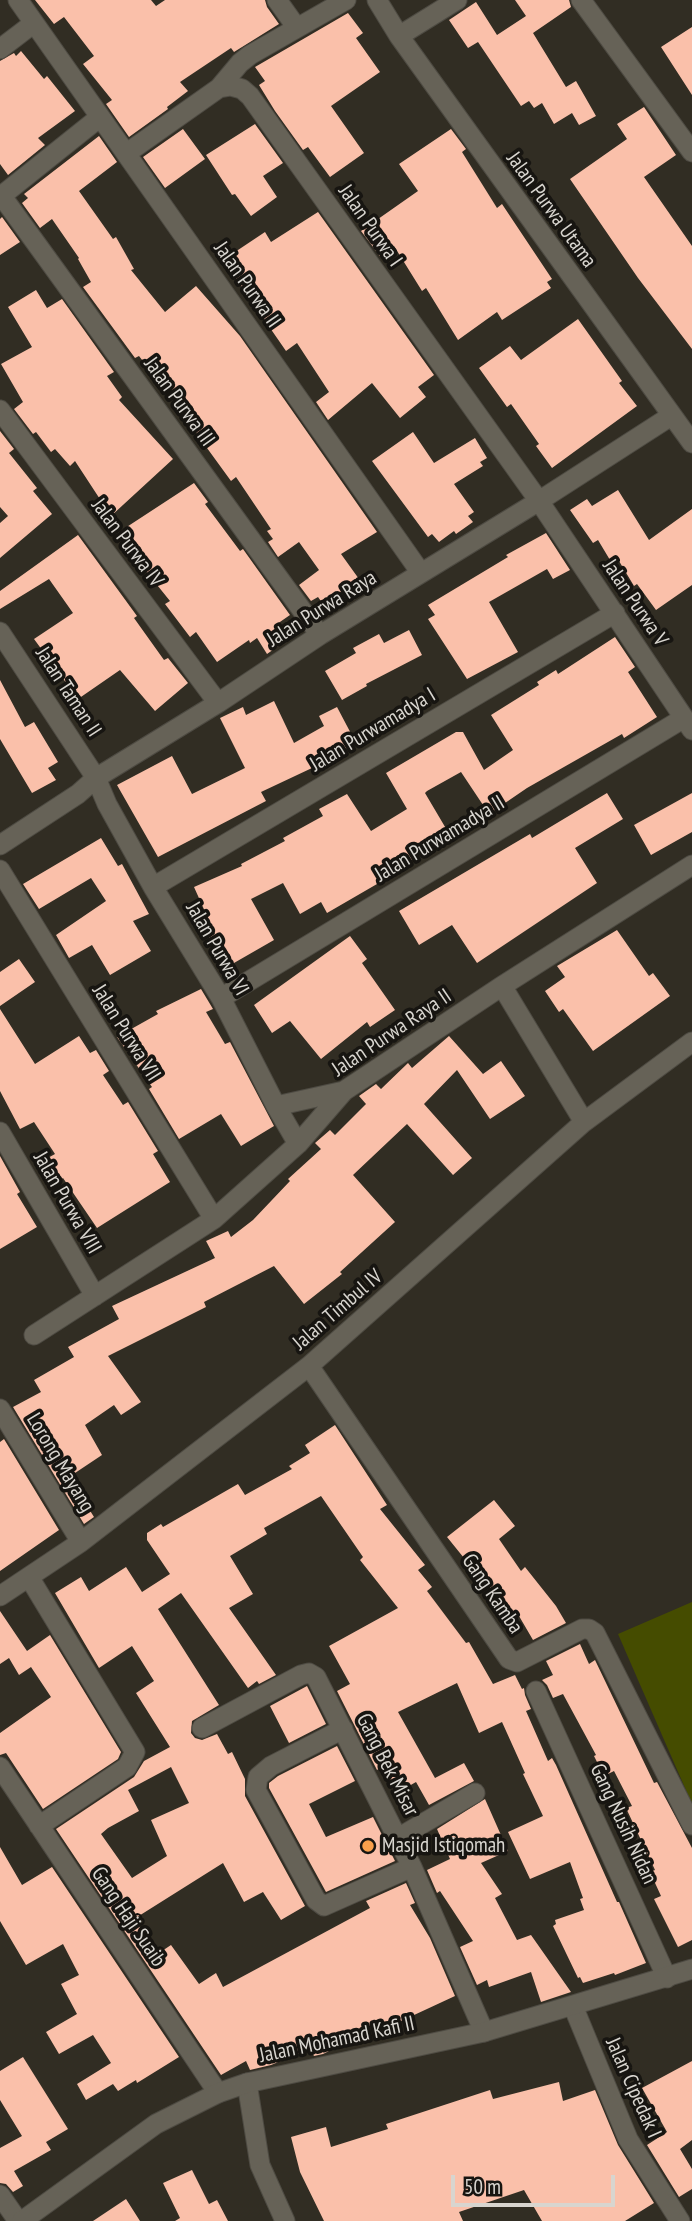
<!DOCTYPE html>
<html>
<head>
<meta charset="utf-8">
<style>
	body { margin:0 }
	#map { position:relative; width:692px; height:2221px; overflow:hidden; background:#312d23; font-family:"PT Sans Narrow",sans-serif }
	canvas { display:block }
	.scale { position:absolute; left:451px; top:2175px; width:164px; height:32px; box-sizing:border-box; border:4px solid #d8d5cf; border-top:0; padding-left:9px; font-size:21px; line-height:24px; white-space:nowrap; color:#d8d5cf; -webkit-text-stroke:5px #171511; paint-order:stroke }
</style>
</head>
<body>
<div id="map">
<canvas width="692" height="2221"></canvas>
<div class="scale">50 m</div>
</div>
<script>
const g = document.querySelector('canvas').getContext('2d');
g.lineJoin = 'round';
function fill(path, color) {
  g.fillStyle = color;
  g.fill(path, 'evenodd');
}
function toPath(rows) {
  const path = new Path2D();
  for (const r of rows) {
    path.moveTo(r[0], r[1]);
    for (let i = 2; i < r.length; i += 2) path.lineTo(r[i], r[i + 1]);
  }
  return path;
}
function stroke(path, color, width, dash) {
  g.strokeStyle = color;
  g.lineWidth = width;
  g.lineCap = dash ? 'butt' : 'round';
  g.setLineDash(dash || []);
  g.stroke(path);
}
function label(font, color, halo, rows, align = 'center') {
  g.font = font + ' "PT Sans Narrow",sans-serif';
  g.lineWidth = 7;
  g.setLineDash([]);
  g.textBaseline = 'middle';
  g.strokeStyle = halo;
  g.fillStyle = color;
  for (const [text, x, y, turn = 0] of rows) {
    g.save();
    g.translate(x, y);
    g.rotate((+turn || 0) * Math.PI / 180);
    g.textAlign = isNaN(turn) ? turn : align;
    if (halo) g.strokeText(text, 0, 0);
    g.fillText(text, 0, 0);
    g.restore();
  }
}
fill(toPath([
	[692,1602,692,1804,618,1634]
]), '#454c00');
fill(toPath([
	[35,0,151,0,156,6,165,0,265,0,267,7,279,24,234,52,231,48,180,82,188,91,167,107,168,109,129,137,106,104,112,100,83,64,94,56,64,17,54,24],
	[515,0,569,0,571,7,533,33,566,87,576,81,596,116,579,125,572,113,554,124,542,103,534,108,529,101,521,106,478,42,468,48,449,20,476,2,497,35,526,16],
	[348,13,363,33,356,38,380,72,331,106,364,153,330,177,308,147,303,150,275,111,259,85,265,81,255,67],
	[692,27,692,95,661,47],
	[21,51,44,79,47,76,75,111,38,138,45,145,8,175,0,164,0,61,14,53,16,56],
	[644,107,676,155,644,177,692,246,692,349,638,278,570,179,627,139,617,124],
	[255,124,283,163,263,176,277,197,251,216,235,194,232,195,206,155],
	[183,129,205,159,165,188,143,157],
	[451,129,466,149,462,152,497,208,502,204,552,279,547,282,551,288,502,320,497,312,458,340,426,288,422,291,394,246,380,256,361,231,418,191,399,164],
	[99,136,117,162,79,191,113,239,116,237,134,269,131,270,165,312,196,286,240,336,377,532,341,554,359,579,323,604,318,597,311,601,299,585,319,570,299,542,278,557,268,542,273,539,267,531,271,529,236,477,231,481,191,426,193,424,173,401,178,397,152,367,149,369,139,356,135,358,83,287,91,282,78,259,79,258,52,219,40,228,22,203,28,198,24,194],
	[318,212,434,375,418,387,426,397,400,418,372,383,328,420,316,402,329,392,297,343,286,351,223,260,265,232,271,242],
	[2,217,20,242,0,255,0,219],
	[36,290,47,308,62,299,114,372,107,376,122,397,119,400,173,459,111,516,75,461,70,466,55,449,51,452,36,432,33,434,14,409,23,402,1,364,32,347,8,307],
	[578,319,622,381,619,383,637,406,552,468,536,446,539,444,511,404,507,407,479,368,510,346,521,360],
	[0,431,14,449,9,453,37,488,33,491,52,514,0,558,0,523,8,516,0,507],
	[413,432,434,463,475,438,487,458,480,462,483,466,454,484,474,512,468,516,473,522,456,534,454,531,439,542,432,534,428,537,372,461],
	[194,483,208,502,205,504,240,551,243,549,290,615,277,624,287,640,267,654,257,638,250,643,249,640,217,662,196,632,190,637,165,604,170,601,116,534],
	[618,490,649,540,692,509,692,585,656,610,637,584,634,586,619,561,613,565,598,540,593,543,570,510,587,499,592,506],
	[546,533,570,570,553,579,547,569,489,602,518,652,467,679,428,619,435,615,428,605,508,557,506,555],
	[78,535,137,616,134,618,164,660,168,658,188,683,155,711,120,670,78,699,34,639,73,613,49,579,0,609,0,591],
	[409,630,422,655,366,684,367,686,342,700,325,671,356,653,353,648,379,634,384,643],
	[615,637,635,667,628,672,657,717,624,738,622,734,527,788,489,814,461,772,427,791,425,793,451,837,394,870,396,873,327,913,321,902,300,914,283,883,251,899,274,940,227,967,209,937,215,934,194,887,242,866,241,864,285,841,283,838,323,816,319,809,347,794,371,831,407,809,386,773,456,732,463,732,484,770,513,750,491,715,539,685,537,682,556,670,558,674],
	[0,680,25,727,34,722,58,762,48,768,56,780,32,793,0,739],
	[274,701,294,743,324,726,319,716,337,707,356,743,312,768,261,792,266,801,158,857,117,785,172,756,192,794,245,768,220,718,243,707,246,715],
	[607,793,623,819,575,848,597,883,477,963,452,925,419,945,399,911,530,834,532,838],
	[692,793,692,832,651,855,634,825],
	[101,838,118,866,122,864,149,914,133,921,151,951,110,975,92,945,69,958,56,935,106,901,91,878,39,909,23,884],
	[617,930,649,976,653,973,670,996,593,1051,563,1009,559,1012,545,991,565,977,557,966],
	[350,936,367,959,362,963,395,1010,370,1027,367,1022,321,1059,290,1021,272,1033,254,1005],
	[19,959,35,982,0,1006,0,972],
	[201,989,213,1009,206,1012,225,1044,230,1042,274,1126,241,1146,221,1114,179,1139,149,1089,152,1087,117,1037,158,1014,156,1011],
	[0,1009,35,1064,79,1036,90,1053,96,1050,109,1071,103,1075,123,1105,128,1102,158,1151,153,1154,170,1182,97,1228,63,1178,60,1180,46,1159,55,1154,34,1122,20,1129,0,1091],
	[449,1036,483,1074,501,1061,525,1096,490,1119,457,1070,424,1104,472,1158,453,1175,407,1124,353,1175,395,1222,340,1272,342,1274,304,1304,274,1266,204,1302,206,1307,108,1356,141,1402,121,1415,114,1405,85,1425,102,1455,69,1477,94,1517,84,1524,13,1407,41,1392,34,1380,74,1357,68,1347,119,1319,112,1306,215,1258,206,1241,228,1231,231,1237,253,1220,290,1181,288,1179,321,1149,315,1143,330,1130,335,1135,366,1104,359,1096,376,1084,381,1089,408,1063,412,1068],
	[0,1156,20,1192,17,1194,37,1227,0,1249],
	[335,1425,387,1505,380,1509,425,1565,418,1570,432,1587,427,1591,466,1643,469,1642,493,1684,515,1675,522,1689,524,1688,525,1695,531,1709,526,1711,548,1761,552,1758,556,1765,617,1902,619,1902,646,1963,615,1975,614,1973,583,1983,580,1977,578,1978,553,1926,556,1924,555,1920,584,1910,580,1899,583,1898,570,1862,530,1879,508,1832,543,1816,523,1774,525,1773,502,1722,479,1733,457,1683,398,1712,435,1778,464,1763,474,1781,429,1805,416,1782,395,1794,380,1768,377,1770,337,1691,350,1684,329,1646,398,1608,360,1560,363,1557,321,1496,264,1528,267,1534,230,1556,253,1594,229,1608,276,1675,259,1684,257,1681,248,1688,181,1593,158,1609,219,1705,192,1721,191,1733,195,1738,202,1740,217,1734,228,1754,232,1752,245,1779,245,1796,305,1906,281,1920,263,1892,244,1902,223,1863,134,1919,159,1953,171,1945,199,1984,216,1973,223,1987,370,1908,366,1901,406,1883,415,1903,410,1905,430,1938,455,1996,399,2022,397,2018,379,2026,377,2022,331,2045,333,2049,323,2054,314,2056,310,2049,271,2065,250,2070,246,2061,221,2075,56,1829,134,1777,144,1761,170,1747,136,1693,154,1681,132,1646,99,1668,55,1593,81,1577,89,1591,126,1567,142,1592,170,1574,147,1540,147,1533,161,1524,163,1527,238,1484,245,1495,292,1469,289,1466,310,1453,305,1445],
	[171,1767,189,1803,151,1820,167,1856,132,1878,101,1834,108,1828,139,1811,128,1790],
	[4,1439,59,1530,0,1571,0,1442],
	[494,1500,515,1526,499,1539,521,1571,525,1567,556,1606,566,1623,533,1640,519,1616,514,1620,470,1562,468,1563,447,1537],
	[0,1611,27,1651,50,1635,121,1752,118,1759,43,1809,6,1753,0,1755,0,1733,51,1697,31,1667,19,1675,9,1658,0,1664],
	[580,1644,589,1664,595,1660,654,1783,657,1782,692,1848,692,1940,678,1947,654,1899,661,1896,650,1872,655,1870,626,1808,632,1806,614,1771,604,1776,594,1756,596,1755,563,1694,553,1698,547,1685,542,1680,553,1675,546,1661],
	[307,1686,326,1724,289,1743,270,1706],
	[337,1746,355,1781,309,1804,326,1837,373,1817,395,1861,326,1892,269,1788,269,1783,278,1776],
	[485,1799,508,1851,481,1863,502,1894,495,1898,517,1940,531,1935,571,1992,541,2002,531,1972,489,1987,487,1980,477,1985,460,1947,473,1941,440,1891,437,1893,427,1870,450,1859,437,1829],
	[0,1847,22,1885,52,1867,179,2057,137,2083,136,2080,118,2091,113,2084,86,2100,77,2084,111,2063,93,2035,59,2054,46,2032,77,2014,61,1984,79,1975,63,1944,26,1965,0,1921],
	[23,2057,68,2129,46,2142,51,2150,14,2171,23,2186,13,2192,6,2184,0,2183,0,2148,22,2136,0,2100,0,2071],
	[692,2061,692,2140,680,2149,692,2169,692,2189,679,2197,647,2145,667,2132,642,2088],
	[559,2082,563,2101,595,2090,618,2145,654,2203,625,2221,542,2221,524,2190,459,2212,463,2221,324,2221,300,2172,291,2137,326,2127,331,2147,388,2129,386,2124,490,2090,493,2099],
	[192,2170,209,2204,217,2200,228,2221,175,2221,180,2218,163,2183],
	[126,2199,140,2221,93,2221]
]), '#fac0aa');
const minor = toPath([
	[18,0,421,573],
	[277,0,297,28,346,0],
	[377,0,399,36,692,443],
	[581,0,692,152],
	[399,36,457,0],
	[0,49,34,23],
	[219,88,240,63,250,55,297,28],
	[127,153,219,88,231,86,242,89,250,96,539,501,692,730],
	[1,195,320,635],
	[0,197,100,117],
	[0,410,218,703],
	[0,632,96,778,107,804,153,887,221,998,276,1106,298,1144],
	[0,845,78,794,96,778,218,703,320,635,539,501,671,416],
	[0,870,214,1219],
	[153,887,615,613],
	[502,986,584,1122],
	[221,998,684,718],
	[276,1106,344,1091],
	[0,1132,95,1296],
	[34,1335,214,1219,298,1144,344,1091,502,986,692,865],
	[309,1366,509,1659,517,1662,582,1629,589,1629,595,1633,692,1825],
	[0,1409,81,1542],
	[29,1577,135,1752,127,1767,39,1826],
	[0,1596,81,1542,309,1366,584,1122,692,1042],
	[536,1691,667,1978],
	[202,1728,301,1675,309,1673,316,1677,412,1867,484,2032],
	[343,1729,271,1766,258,1777,256,1790,316,1900,324,1906,412,1867],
	[0,1767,218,2093],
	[398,1838,475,1793],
	[573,2006,628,2139,680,2221],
	[247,2083,260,2165,285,2221],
	[0,2195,18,2221]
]);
const secondary = toPath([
	[22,2221,156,2124,218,2093,247,2083,484,2032,692,1969]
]);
stroke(minor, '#4e4b43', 21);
stroke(secondary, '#4e4b43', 21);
stroke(minor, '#666257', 19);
stroke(secondary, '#666257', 19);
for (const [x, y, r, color] of [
	[368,1846,7,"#f9a04c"]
]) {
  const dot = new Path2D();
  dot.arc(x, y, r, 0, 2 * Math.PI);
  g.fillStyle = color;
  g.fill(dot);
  stroke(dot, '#171511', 2.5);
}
label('21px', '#d8d5cf', '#171511', [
	["Jalan Purwa Utama",551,210,54],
	["Jalan Purwa I",370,226,55],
	["Jalan Purwa II",247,285,55],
	["Jalan Purwa III",179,402,54],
	["Jalan Purwa IV",127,543,53],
	["Jalan Purwa V",635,603,56],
	["Jalan Purwa Raya",322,609,-32],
	["Jalan Taman II",68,692,57],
	["Jalan Purwamadya I",373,730,-31],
	["Jalan Purwamadya II",440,839,-31],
	["Jalan Purwa VI",217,949,60],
	["Jalan Purwa VII",126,1033,58],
	["Jalan Purwa Raya II",392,1033,-34],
	["Jalan Purwa VIII",67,1203,60],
	["Jalan Timbul IV",338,1310,-41],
	["Lorong Mayang",60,1463,59],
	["Gang Kamba",492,1594,56],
	["Gang Bek Misar",387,1765,63],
	["Gang Nusih Nidan",623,1824,65],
	["Gang Haji Suaib",128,1917,56],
	["Jalan Mohamad Kafi II",337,2040,-12],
	["Jalan Cipedak I",633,2088,66]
]);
label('21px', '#d8d5cf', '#171511', [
	["Masjid Istiqomah",382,1846]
], 'left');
</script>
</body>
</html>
